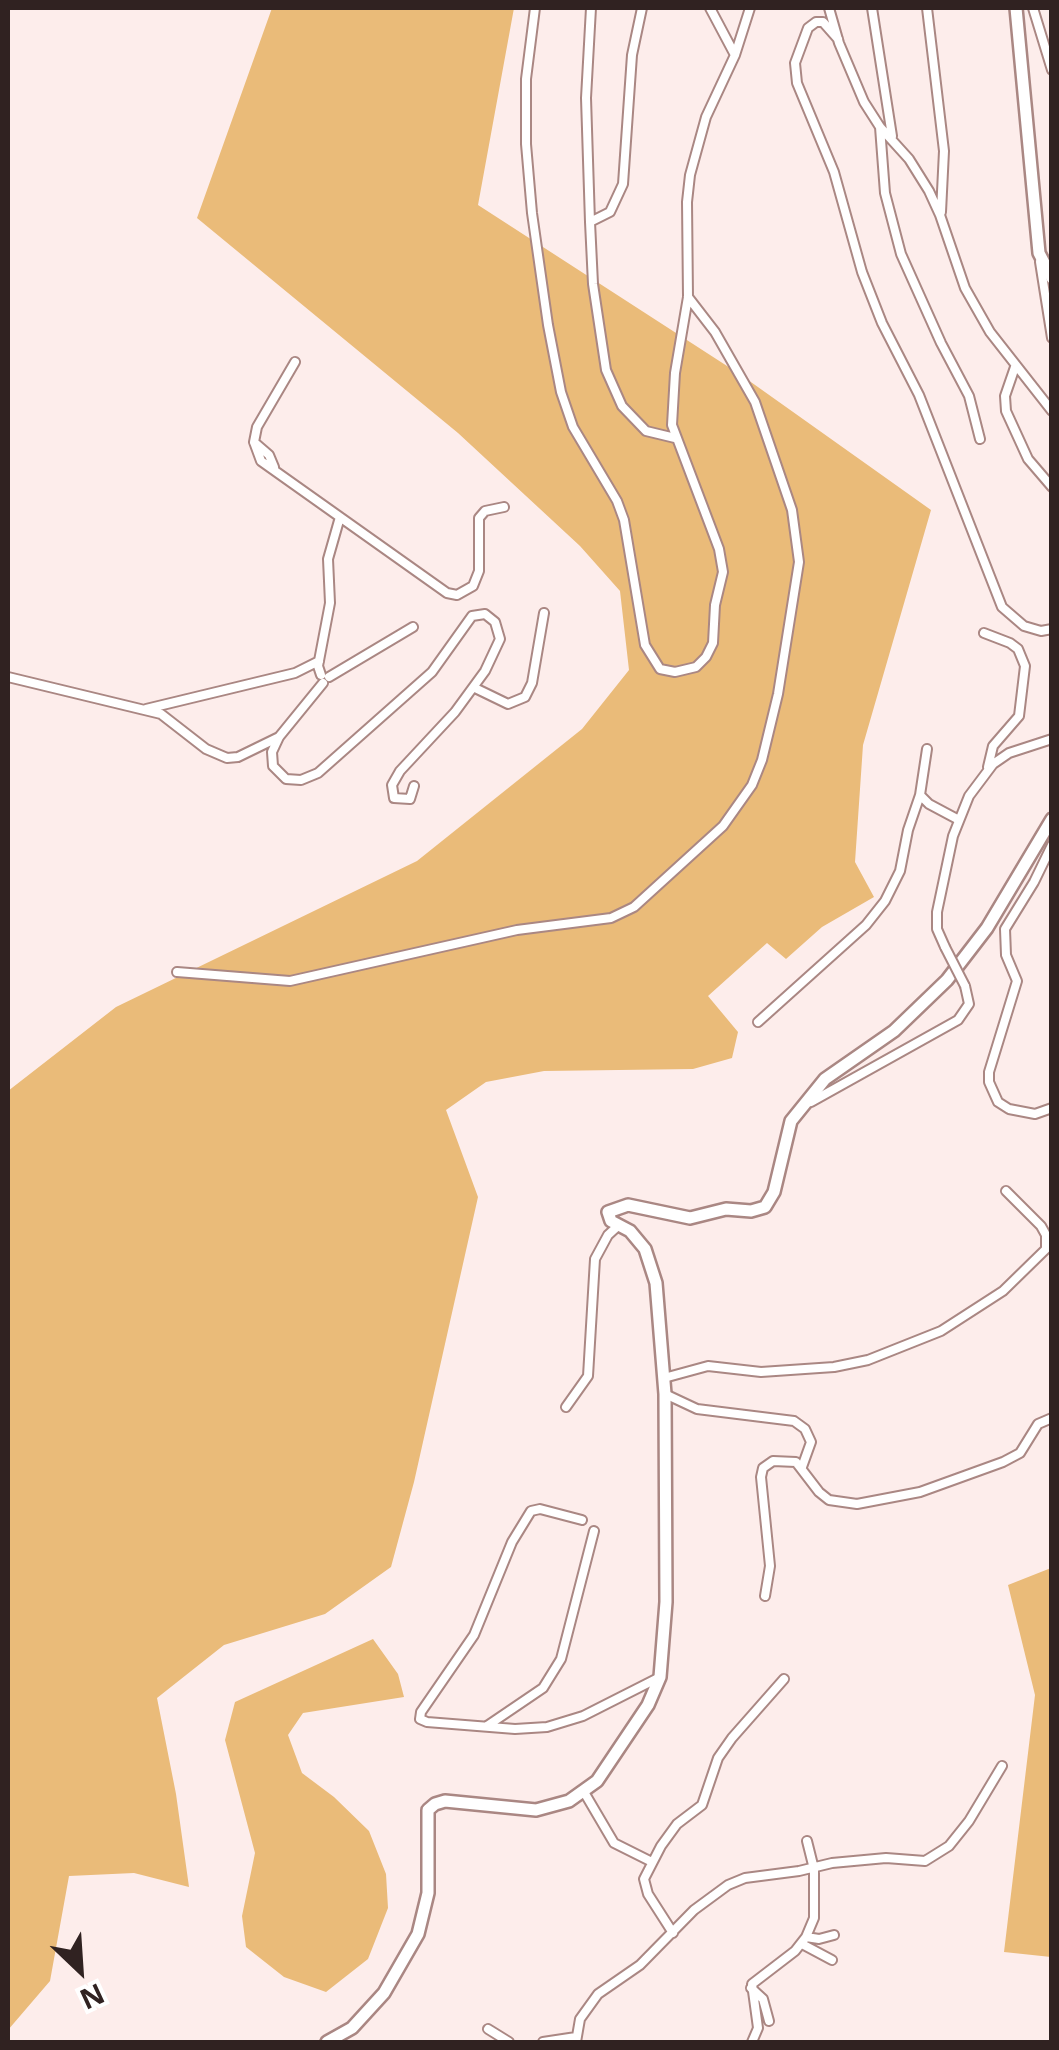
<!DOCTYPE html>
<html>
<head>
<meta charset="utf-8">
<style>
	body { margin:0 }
	#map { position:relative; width:1059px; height:2050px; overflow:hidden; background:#fdedeb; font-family:"Open Sans",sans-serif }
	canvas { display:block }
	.frame { position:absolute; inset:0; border:10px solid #302221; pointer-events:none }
	.north { position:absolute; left:30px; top:1920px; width:100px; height:100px; -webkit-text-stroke:8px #fff; paint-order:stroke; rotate:155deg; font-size:28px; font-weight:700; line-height:40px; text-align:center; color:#302221 }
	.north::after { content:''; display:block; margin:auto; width:35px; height:45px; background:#302221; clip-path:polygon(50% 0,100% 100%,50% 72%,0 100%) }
</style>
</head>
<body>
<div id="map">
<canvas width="1059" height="2050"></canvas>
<div class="frame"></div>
<div class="north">N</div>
</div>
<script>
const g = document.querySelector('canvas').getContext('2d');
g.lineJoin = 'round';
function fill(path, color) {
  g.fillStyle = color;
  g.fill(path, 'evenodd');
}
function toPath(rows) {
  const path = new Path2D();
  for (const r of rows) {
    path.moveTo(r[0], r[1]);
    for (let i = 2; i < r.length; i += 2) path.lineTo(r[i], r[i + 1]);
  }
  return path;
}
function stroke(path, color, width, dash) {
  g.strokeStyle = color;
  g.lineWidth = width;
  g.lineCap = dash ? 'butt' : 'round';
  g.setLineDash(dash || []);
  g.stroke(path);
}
fill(toPath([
	[272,8,514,8,478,205,741,375,931,510,863,745,855,862,874,897,822,927,786,959,767,943,708,996,738,1032,732,1058,693,1069,544,1071,486,1082,446,1110,478,1197,414,1482,391,1567,325,1614,224,1645,157,1698,176,1794,189,1887,134,1873,69,1876,50,1981,8,2030,8,1091,116,1007,417,861,582,729,629,670,620,591,580,546,458,433,197,218],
	[1051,1568,1051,1957,1004,1952,1035,1695,1008,1585],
	[373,1639,398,1674,404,1697,303,1713,288,1735,302,1773,334,1797,369,1831,386,1874,388,1908,368,1959,326,1992,284,1977,246,1947,242,1916,255,1853,225,1740,235,1702]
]), '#eabb79');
const street = toPath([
	[535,8,526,79,526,144,532,213,548,325,561,392,573,427,617,501,624,520,645,645,660,669,675,672,696,667,706,657,713,643,715,605,723,572,719,549,672,425,675,373,688,297,687,202,690,175,706,117,735,55,750,8],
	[642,8,632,55,623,184,610,212,590,222,593,284,606,370,622,406,646,431,675,438],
	[710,8,735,55],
	[829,8,839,43,864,102,880,127,909,159,929,191,940,215,965,288,990,332,1052,411],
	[872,8,892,136],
	[927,8,944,151,941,212],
	[1033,8,1052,70],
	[838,39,823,22,816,22,808,28,795,63,797,83,834,172,862,272,882,323,919,395,1002,607,1024,626,1041,631,1052,629],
	[880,127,885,193,901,254,941,343,969,396,980,439],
	[590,222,586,98,591,8],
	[1040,262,1052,338],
	[1015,367,1005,396,1006,411,1028,459,1052,487],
	[254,442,257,427,295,362],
	[274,467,269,455,254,442,261,461,447,593,457,595,473,586,479,571,479,518,485,511,504,507],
	[984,633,1010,643,1018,649,1025,666,1019,716,993,746,988,767],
	[321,675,318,666,330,603,328,559,340,517],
	[8,677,161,714,206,749,227,758,238,757,279,737],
	[329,677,413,627],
	[323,683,279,737,272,752,273,766,286,779,301,780,318,773,432,672,472,616,485,614,495,622,500,639,485,671,455,712,400,771,392,785,394,798,410,799,414,786],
	[475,688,508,704,525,697,532,683,544,613],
	[146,709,295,673,319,661],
	[927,749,920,795,929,804,959,820],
	[1052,845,1034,882,1005,929,1006,955,1017,981,989,1072,989,1082,998,1102,1009,1109,1035,1114,1052,1108],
	[945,947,937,929,937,912,953,836,969,796,993,764,1009,753,1052,739],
	[177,972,290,981,517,930,611,918,634,907,723,826,752,785,762,760,778,694,799,562,792,510,755,402,715,332,688,297],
	[758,1022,866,925,885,901,900,871,908,830,920,795],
	[811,1102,958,1020,969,1004,965,986],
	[664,1378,708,1366,761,1372,834,1367,868,1360,941,1331,1003,1291,1046,1249,1046,1235,1041,1226,1006,1191],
	[665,1394,697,1409,794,1421,805,1429,811,1442,802,1467],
	[566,1407,588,1376,595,1259,608,1235,619,1225],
	[582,1520,540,1509,531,1511,512,1542,474,1635,421,1712,420,1719,427,1722,515,1729,547,1727,583,1716,660,1677],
	[765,1596,770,1566,761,1477,763,1468,773,1461,796,1462,819,1492,829,1500,857,1504,920,1492,1003,1462,1020,1453,1038,1424,1052,1418],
	[487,1726,543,1688,561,1659,594,1531],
	[584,1792,614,1843,652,1862],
	[673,1933,648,1894,644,1879,661,1846,677,1824,702,1805,718,1758,732,1738,784,1679],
	[806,1937,819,1939,834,1935],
	[802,1944,832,1960],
	[751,1988,763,1999,769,2021],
	[488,2029,509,2042],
	[543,2042,576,2037],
	[576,2042,580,2019,598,1994,640,1965,694,1910,728,1885,745,1878,799,1871,832,1863,886,1858,925,1861,949,1846,969,1821,1002,1766],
	[752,2042,758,2028,752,1984,795,1951,806,1937,814,1918,814,1869,807,1841]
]);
const secondary = toPath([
	[1016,8,1039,253,1052,278],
	[327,2042,352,2028,384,1993,418,1934,428,1893,428,1810,435,1804,445,1801,536,1810,569,1801,597,1781,648,1705,660,1677,666,1602,665,1394,656,1283,645,1249,630,1231,611,1221,608,1212,628,1205,690,1218,726,1209,751,1211,765,1207,774,1192,791,1121,825,1079,894,1031,947,980,987,928,1052,819]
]);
stroke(street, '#aa8783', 12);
stroke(secondary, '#aa8783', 16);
stroke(street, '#fff', 8);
stroke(secondary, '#fff', 11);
const streetBridge = toPath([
	[945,947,965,986]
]);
stroke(streetBridge, '#aa8783', 12, []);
stroke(streetBridge, '#fff', 8);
</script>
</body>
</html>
